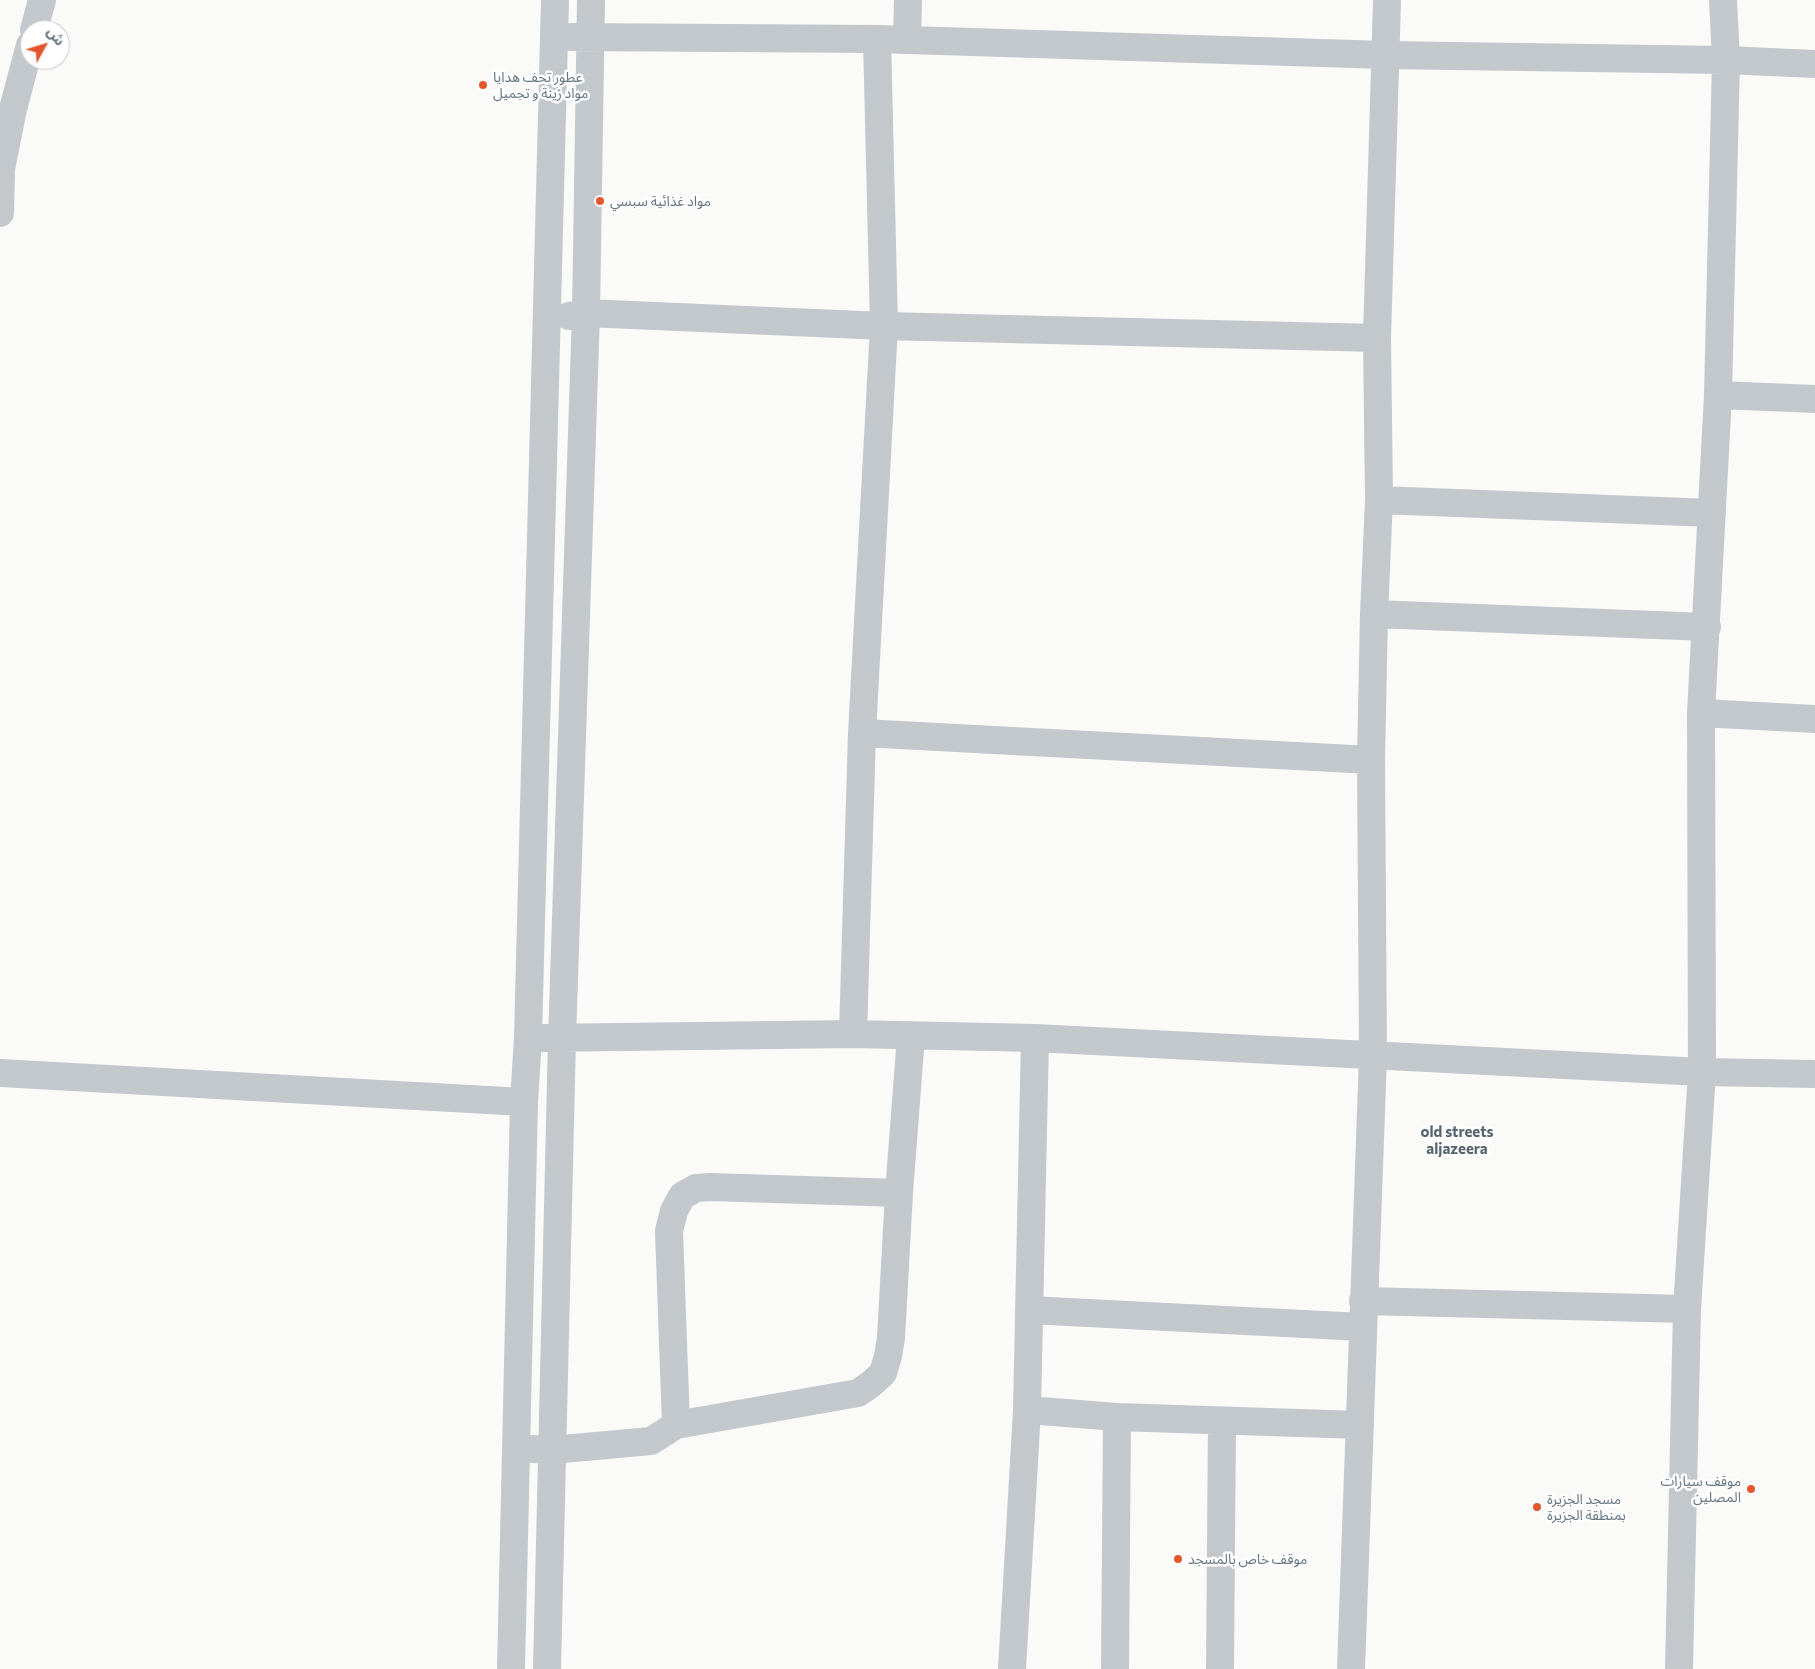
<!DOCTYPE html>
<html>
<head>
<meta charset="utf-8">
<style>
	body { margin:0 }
	#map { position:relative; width:1815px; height:1669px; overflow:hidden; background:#fafaf8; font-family:Commissioner,"Noto Sans Arabic",sans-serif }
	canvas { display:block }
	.north { position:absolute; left:20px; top:20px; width:50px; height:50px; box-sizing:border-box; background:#fff; border:1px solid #c1c8cd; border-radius:50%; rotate:51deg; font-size:14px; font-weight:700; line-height:20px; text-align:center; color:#657683 }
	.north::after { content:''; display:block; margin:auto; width:18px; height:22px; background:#e4572e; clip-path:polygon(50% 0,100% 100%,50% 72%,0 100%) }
</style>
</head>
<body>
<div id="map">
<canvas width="1815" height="1669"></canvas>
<div class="north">ش</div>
</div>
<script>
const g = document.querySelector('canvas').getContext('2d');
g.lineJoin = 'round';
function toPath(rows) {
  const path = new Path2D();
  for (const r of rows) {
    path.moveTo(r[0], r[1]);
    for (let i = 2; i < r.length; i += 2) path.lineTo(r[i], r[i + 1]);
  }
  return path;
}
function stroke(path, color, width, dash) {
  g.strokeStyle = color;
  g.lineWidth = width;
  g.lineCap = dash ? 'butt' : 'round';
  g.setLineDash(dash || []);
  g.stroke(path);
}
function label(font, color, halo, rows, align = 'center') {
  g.font = font + ' Commissioner,"Noto Sans Arabic",sans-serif';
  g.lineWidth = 5;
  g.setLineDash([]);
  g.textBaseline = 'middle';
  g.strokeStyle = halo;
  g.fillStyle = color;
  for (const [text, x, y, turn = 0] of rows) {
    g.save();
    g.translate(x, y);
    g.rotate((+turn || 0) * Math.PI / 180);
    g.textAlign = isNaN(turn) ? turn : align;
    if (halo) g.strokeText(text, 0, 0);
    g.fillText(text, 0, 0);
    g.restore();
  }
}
stroke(toPath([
	[1723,0,1726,60],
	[877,39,884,326],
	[907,40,908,0],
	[1363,1301,1687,1309]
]), '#c3c8cc', 28);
stroke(toPath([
	[34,30,42,0],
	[572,37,877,39,1385,55,1726,60,1815,64],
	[0,213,1,169,13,109,30,45],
	[569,316,586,313,884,326,1377,338],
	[1718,395,1815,399],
	[1379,500,1712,513],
	[1374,614,1707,627],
	[1701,713,1815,719],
	[862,733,1371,760],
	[853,1034,862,733,884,326],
	[542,1038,853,1034,1035,1038,1702,1072,1815,1074],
	[0,1073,524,1102],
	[1029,1310,1363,1327],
	[1027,1410,1117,1417,1360,1425],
	[676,1425,669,1231,674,1211,682,1196,696,1188,710,1187,899,1193],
	[533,1449,552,1450,651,1441,676,1425,858,1393,871,1384,883,1373,888,1356,891,1338,899,1193,911,1036],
	[511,1669,524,1102,528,1037,555,0],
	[547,1669,562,1039,586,313,591,0],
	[1012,1669,1027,1410,1035,1038],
	[1115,1669,1117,1417],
	[1220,1669,1222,1421],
	[1351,1669,1373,1056,1371,760,1374,614,1379,500,1377,338,1387,0],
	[1679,1669,1687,1309,1702,1072,1701,713,1718,395,1726,60]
]), '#c3c8cc', 28);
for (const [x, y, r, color] of [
	[483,85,5,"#e4572e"],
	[600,201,5,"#e4572e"],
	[1751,1489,5,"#e4572e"],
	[1537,1507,5,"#e4572e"],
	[1178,1559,5,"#e4572e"]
]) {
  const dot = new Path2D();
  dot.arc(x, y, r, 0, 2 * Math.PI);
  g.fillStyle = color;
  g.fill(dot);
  stroke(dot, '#fff', 2);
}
label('14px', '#657683', '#fff', [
	["عطور تحف هدايا",493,77],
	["مواد زينة و تجميل",493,93],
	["مواد غذائية سبسي",610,201],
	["موقف سيارات",1741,1481,"right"],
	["المصلين",1741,1497,"right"],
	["مسجد الجزيرة",1547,1499],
	["بمنطقة الجزيرة",1547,1515],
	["موقف خاص بالمسجد",1188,1559]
], 'left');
label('bold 15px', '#57646e', '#fff', [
	["old streets",1457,1132],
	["aljazeera",1457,1149]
]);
</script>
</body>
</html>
